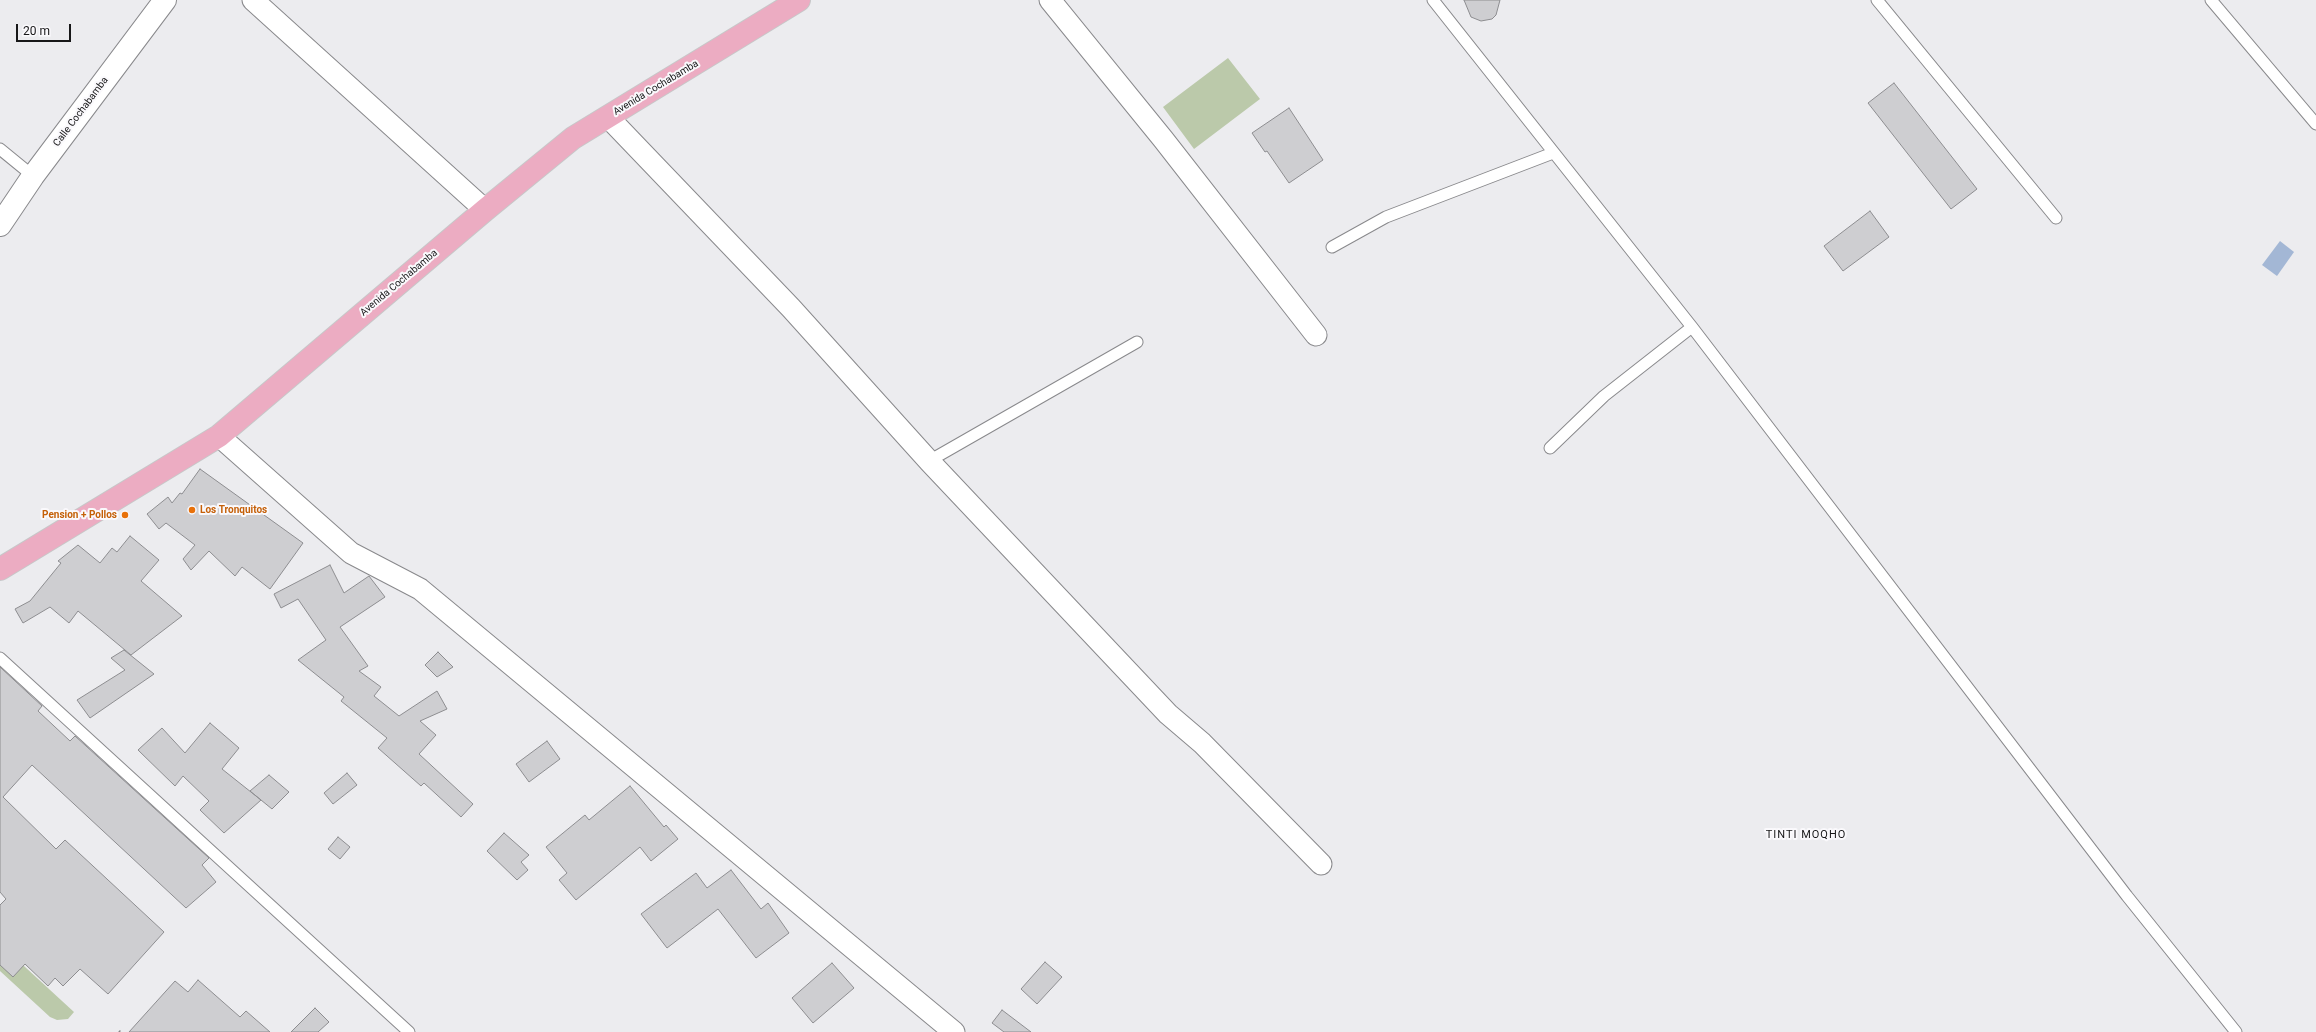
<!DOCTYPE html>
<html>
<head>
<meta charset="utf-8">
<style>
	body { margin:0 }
	#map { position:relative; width:2316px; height:1032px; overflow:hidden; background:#ececef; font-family:Roboto,sans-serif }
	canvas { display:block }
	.scale { position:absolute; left:16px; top:24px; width:55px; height:18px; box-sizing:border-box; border:2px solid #171718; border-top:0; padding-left:5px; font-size:12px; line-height:14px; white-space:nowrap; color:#171718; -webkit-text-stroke:3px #faf9fc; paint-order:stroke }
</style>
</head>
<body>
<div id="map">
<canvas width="2316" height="1032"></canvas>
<div class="scale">20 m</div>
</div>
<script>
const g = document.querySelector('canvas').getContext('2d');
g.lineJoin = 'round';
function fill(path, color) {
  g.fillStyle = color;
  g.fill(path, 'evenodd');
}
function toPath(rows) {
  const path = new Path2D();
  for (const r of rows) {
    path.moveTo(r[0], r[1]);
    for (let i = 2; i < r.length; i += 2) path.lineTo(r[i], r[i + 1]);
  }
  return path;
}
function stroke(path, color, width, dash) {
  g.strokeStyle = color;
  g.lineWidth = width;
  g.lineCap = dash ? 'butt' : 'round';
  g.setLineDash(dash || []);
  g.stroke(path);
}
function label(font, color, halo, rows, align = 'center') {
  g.font = font + ' Roboto,sans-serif';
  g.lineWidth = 4;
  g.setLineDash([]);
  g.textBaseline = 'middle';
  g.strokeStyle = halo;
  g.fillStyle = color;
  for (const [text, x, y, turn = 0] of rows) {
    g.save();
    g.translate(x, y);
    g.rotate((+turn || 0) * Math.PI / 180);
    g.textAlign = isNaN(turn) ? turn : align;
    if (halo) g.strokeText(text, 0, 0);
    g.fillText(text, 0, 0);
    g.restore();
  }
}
fill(toPath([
	[1228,58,1260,99,1194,149,1163,107],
	[0,944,74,1012,68,1019,57,1020,50,1017,0,971]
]), '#bbc9aa');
fill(toPath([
	[2280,241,2294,252,2277,276,2262,265]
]), '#a3b7d5');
const building = toPath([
	[1464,0,1500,0,1496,15,1492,19,1481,21,1471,17,1464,0],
	[1894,83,1977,189,1951,209,1868,103,1894,83],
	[1289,108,1323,160,1289,183,1267,151,1265,152,1252,133,1289,108],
	[1870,211,1889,237,1843,271,1824,246,1870,211],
	[200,469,303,543,270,589,242,567,235,576,209,551,191,570,183,559,195,545,166,523,159,529,147,514,168,497,172,503,180,493,182,494,200,469],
	[130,536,159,560,141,581,182,616,131,655,78,611,69,623,50,607,23,623,15,609,30,601,61,563,58,561,78,545,100,563,112,548,117,552,130,536],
	[330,565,344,593,369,576,385,597,340,627,368,666,359,671,381,687,374,696,399,716,437,691,447,709,420,721,436,735,419,754,473,804,461,817,424,783,421,786,378,748,387,738,341,701,344,697,298,660,326,640,298,599,281,608,274,594,330,565],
	[124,650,154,674,90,718,77,700,125,670,111,658,124,650],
	[438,652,453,667,437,677,425,665,438,652],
	[0,667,42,706,38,711,70,741,75,736,209,858,202,865,216,882,186,908,32,765,3,797,56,849,65,840,164,932,108,994,80,969,63,986,55,978,48,986,25,964,13,977,0,965,0,905,6,899,0,892,0,667],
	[210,723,239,748,222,769,261,800,224,833,200,810,209,801,183,776,175,786,138,750,162,728,185,753,210,723],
	[547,741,560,759,529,782,516,764,547,741],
	[347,773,357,785,333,804,324,793,347,773],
	[269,775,289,792,272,809,250,791,269,775],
	[630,786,664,827,666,825,678,839,651,861,640,847,576,900,559,880,567,873,546,847,585,815,589,820,630,786],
	[504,833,529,855,521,862,528,870,517,880,487,851,504,833],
	[338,837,350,847,340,859,328,849,338,837],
	[731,870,761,909,768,903,789,933,756,958,718,909,667,948,641,914,696,873,707,888,731,870],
	[1045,962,1062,977,1037,1004,1021,989,1045,962],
	[832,963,854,988,813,1023,792,998,832,963],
	[198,980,240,1017,246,1011,270,1032,129,1032,175,981,188,992,198,980],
	[315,1008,329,1022,318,1032,291,1032,315,1008],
	[1002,1010,1031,1032,1004,1032,992,1023,1002,1010]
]);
fill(building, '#ceced1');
stroke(building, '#8d8d90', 1);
const lane = toPath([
	[1433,0,1692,327,2127,896,2236,1032],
	[1877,0,2056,218],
	[2211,0,2316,124],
	[0,149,33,176],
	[1332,247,1386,217,1553,153],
	[1550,448,1604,396,1692,327],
	[929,461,1137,342],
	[0,658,409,1032]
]);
const street = toPath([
	[253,0,485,210],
	[1050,0,1163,139,1316,335],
	[608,117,791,308,929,461,1168,714,1202,743,1321,864],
	[219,436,351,553,420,589,954,1032]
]);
const secondary = toPath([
	[0,225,33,176,165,0]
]);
const primary = toPath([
	[0,569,219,436,485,210,573,138,799,0]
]);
stroke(lane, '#89898c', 13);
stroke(street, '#89898c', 23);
stroke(secondary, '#89898c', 24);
stroke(primary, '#c7c7c8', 24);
stroke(toPath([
	[119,1031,120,1032]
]), '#858587', 2.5, [3, 2]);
stroke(lane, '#fff', 11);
stroke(street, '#fff', 21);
stroke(secondary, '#fff', 22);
stroke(primary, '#ecacc2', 22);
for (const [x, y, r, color] of [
	[192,510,4,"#e8710a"],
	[125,515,4,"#e8710a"]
]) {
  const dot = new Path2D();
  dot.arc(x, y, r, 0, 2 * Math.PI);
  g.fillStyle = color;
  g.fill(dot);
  stroke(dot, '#faf9fc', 1.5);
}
label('10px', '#171718', '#faf9fc', [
	["Avenida Cochabamba",656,88,-31],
	["Calle Cochabamba",81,112,-53],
	["Avenida Cochabamba",399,283,-40]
]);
label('bold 10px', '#c56008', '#faf9fc', [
	["Los Tronquitos",200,510],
	["Pension + Pollos",117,515,"right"]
], 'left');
g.letterSpacing = '1px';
label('11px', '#171718', '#faf9fc', [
	["TINTI MOQHO",1806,835]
]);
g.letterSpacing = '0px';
</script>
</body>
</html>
